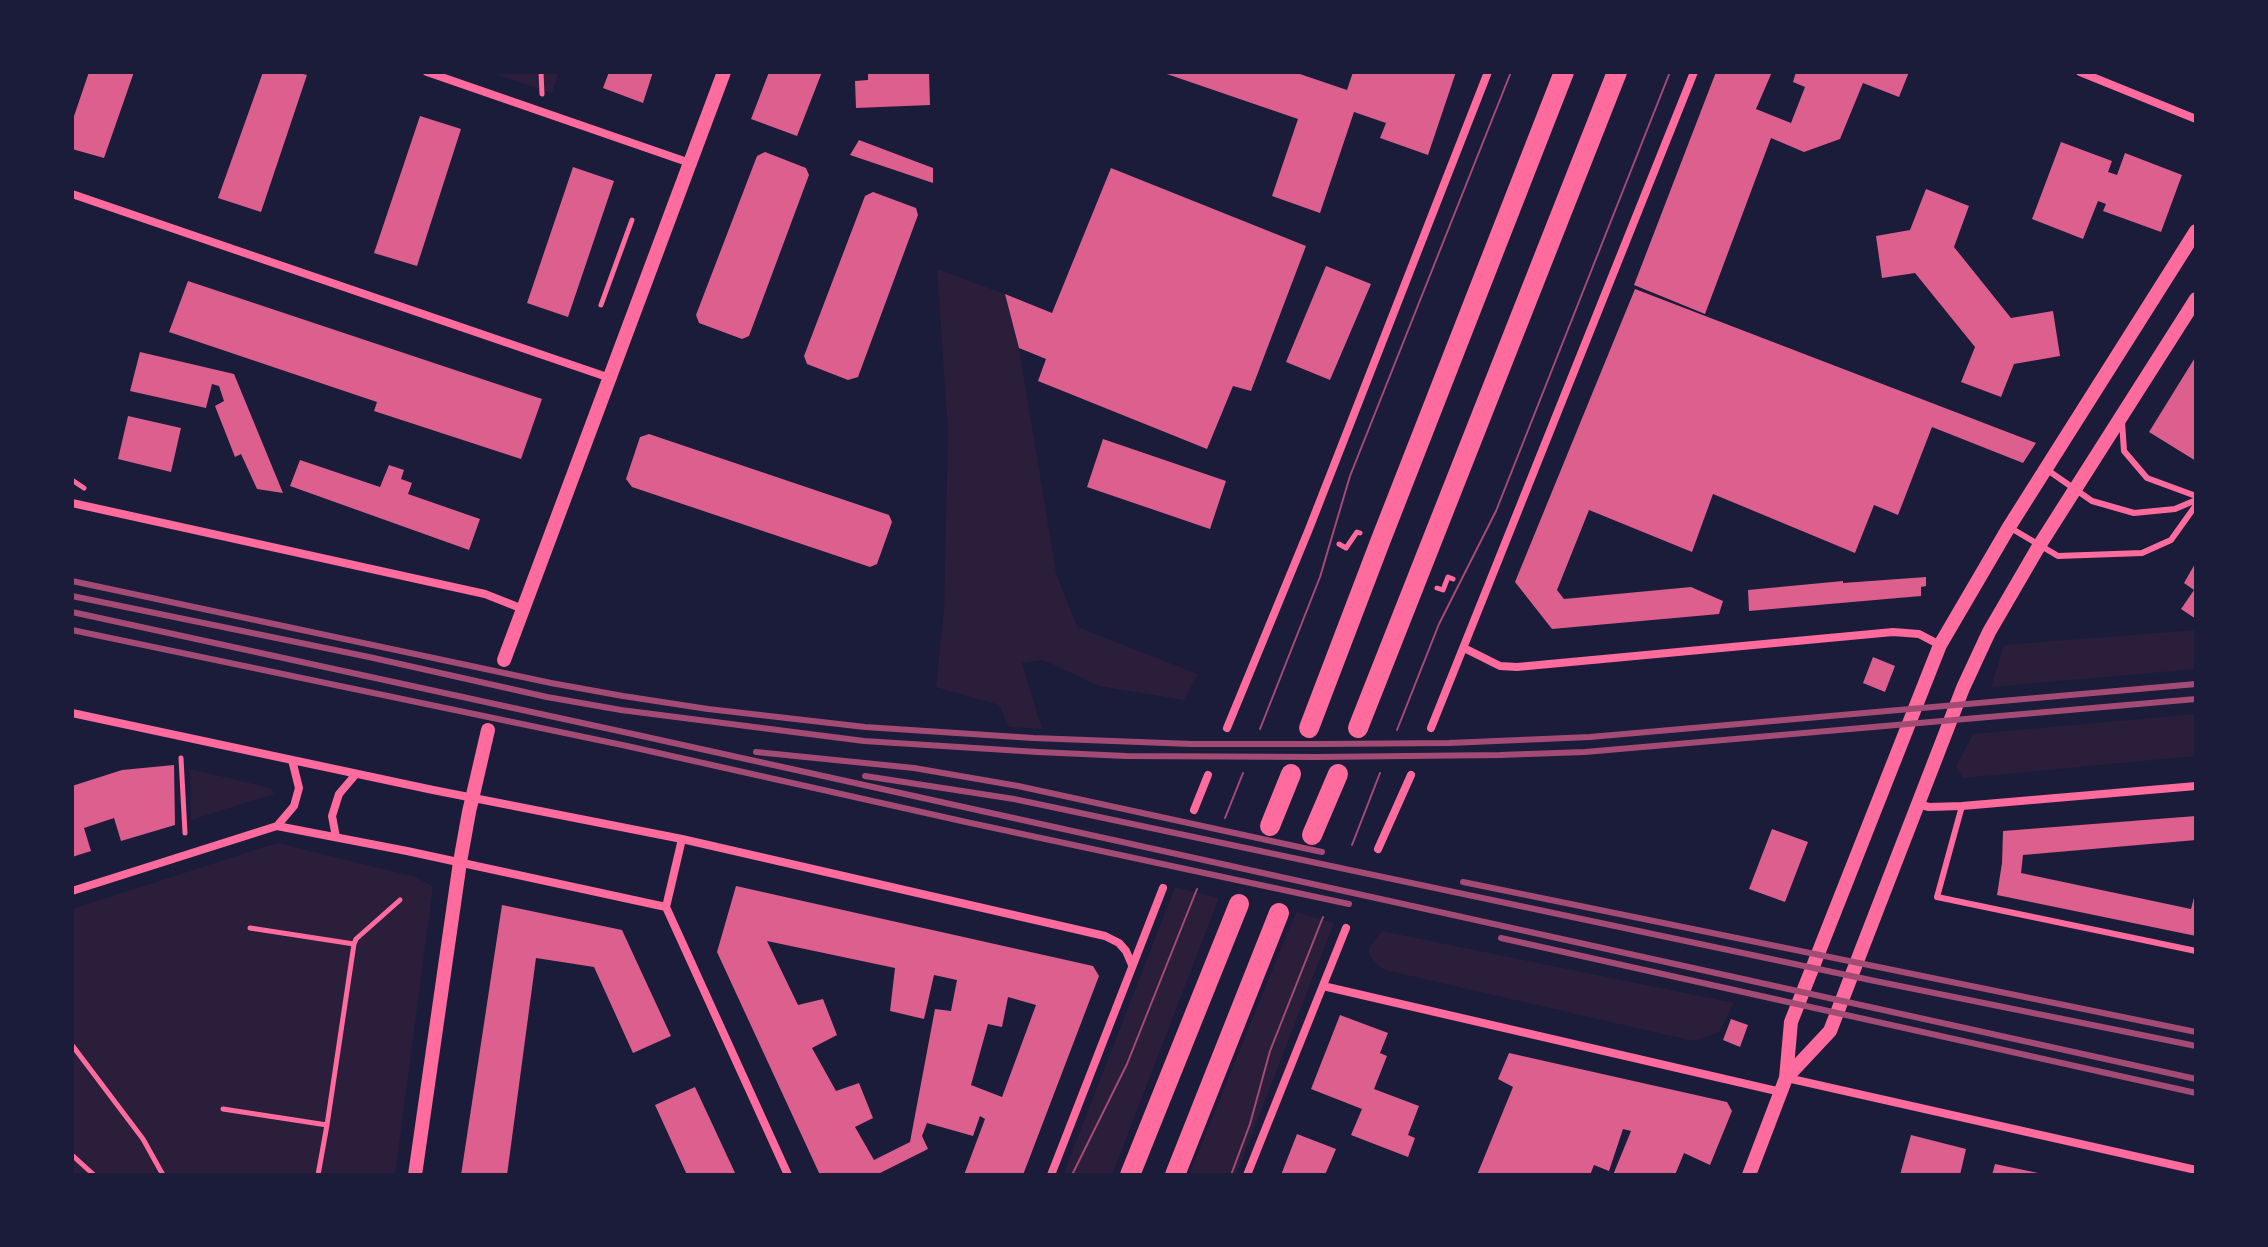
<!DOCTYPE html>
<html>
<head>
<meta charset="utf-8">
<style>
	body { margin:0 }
	#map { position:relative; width:2268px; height:1247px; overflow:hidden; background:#1b1b3a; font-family:"Source Sans 3",sans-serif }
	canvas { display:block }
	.frame { position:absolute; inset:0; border:74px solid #1b1b3a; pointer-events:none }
</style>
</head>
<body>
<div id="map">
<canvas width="2268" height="1247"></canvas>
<div class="frame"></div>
</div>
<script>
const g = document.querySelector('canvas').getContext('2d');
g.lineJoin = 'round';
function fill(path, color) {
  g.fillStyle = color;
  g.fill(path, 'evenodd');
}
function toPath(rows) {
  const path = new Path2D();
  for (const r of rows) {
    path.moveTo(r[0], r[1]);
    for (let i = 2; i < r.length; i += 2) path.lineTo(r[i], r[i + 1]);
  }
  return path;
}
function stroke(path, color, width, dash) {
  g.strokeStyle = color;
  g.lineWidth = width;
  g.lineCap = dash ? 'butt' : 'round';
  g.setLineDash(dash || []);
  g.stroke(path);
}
fill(toPath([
	[489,72,559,72,552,93],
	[937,269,1005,294,1019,348,1056,573,1077,627,1198,674,1184,700,1099,686,1043,660,1022,663,1042,729,1009,727,999,705,936,687,944,610,948,431],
	[2196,630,2196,669,1991,687,2004,645],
	[2196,714,2196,756,1963,778,1956,767,1973,734],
	[190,769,271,788,274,794,191,820],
	[277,843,416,877,433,887,395,1175,72,1175,72,909],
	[1175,887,1219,898,1112,1175,1063,1175],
	[1296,912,1334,923,1236,1175,1189,1175],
	[1382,931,1734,1003,1719,1032,1693,1041,1385,970,1378,965,1369,955,1369,948]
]), '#2a1e3b');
fill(toPath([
	[89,72,134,72,104,158,72,149,72,122],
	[263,72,295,72,307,75,261,212,218,198],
	[609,72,653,72,643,103,603,88],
	[769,72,822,72,797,136,751,119],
	[868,72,929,72,930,105,856,108,855,81,868,80],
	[1161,72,1294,72,1347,90,1353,72,1456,72,1428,155,1380,138,1386,123,1354,112,1320,213,1272,196,1298,119],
	[1716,72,1772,72,1756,109,1791,123,1805,87,1793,82,1796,72,1909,72,1899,97,1863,83,1840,139,1804,152,1771,138,1705,314,1634,285],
	[420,116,461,129,417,266,374,253],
	[859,140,933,168,933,183,850,155],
	[2061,142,2112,161,2108,172,2117,175,2125,153,2182,175,2161,232,2103,211,2106,204,2098,201,2083,239,2032,219],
	[765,152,806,168,809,175,749,336,742,339,699,323,696,315,757,156],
	[573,167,614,181,568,317,527,303],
	[1111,168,1306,246,1251,391,1233,386,1207,449,1038,381,1046,359,1019,348,1005,294,1052,313],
	[1926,189,1969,206,1954,247,2011,318,2053,311,2060,356,2014,364,2001,397,1961,382,1975,347,1915,273,1882,278,1876,236,1910,230],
	[873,192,916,208,918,215,858,377,848,380,807,364,804,356,865,196],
	[1326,266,1371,284,1330,380,1286,362],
	[188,281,542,399,521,459,374,411,377,402,169,332],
	[1635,289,2036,443,2023,463,1932,427,1898,515,1874,505,1855,553,1713,494,1692,552,1589,510,1557,590,1564,599,1691,587,1723,601,1719,614,1552,629,1515,582],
	[140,352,234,374,283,493,257,489,241,454,235,457,215,406,224,401,219,386,212,384,206,408,130,391],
	[2196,356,2196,461,2149,432],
	[128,416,181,428,171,472,118,459],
	[649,434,889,515,892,522,877,564,870,567,632,487,626,479,640,437],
	[1103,439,1226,481,1210,529,1087,487],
	[300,460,380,487,389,465,404,470,401,479,412,483,408,494,480,519,469,550,290,486],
	[2196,562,2196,619,2181,609,2194,590,2184,583],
	[1926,577,1926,586,1921,587,1921,596,1749,611,1748,590,1843,581,1843,583],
	[1873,657,1895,666,1885,692,1863,683],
	[174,765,175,825,121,841,114,818,84,828,91,851,72,857,72,786,122,770],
	[2196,816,2196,840,2023,855,2021,873,2191,909,2196,890,2196,936,1997,895,2002,863,2003,831],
	[1772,829,1808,842,1785,902,1749,889],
	[736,886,1093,966,1099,976,1023,1175,964,1175,985,1119,980,1116,973,1136,927,1123,922,1136,928,1149,880,1173,881,1175,820,1175,717,952],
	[767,941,895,968,890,1011,924,1019,934,975,957,980,951,1011,935,1009,910,1142,874,1160,855,1127,873,1118,859,1083,836,1091,812,1048,837,1035,823,999,798,1005],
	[1008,997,1036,1005,1002,1097,971,1085,988,1024,1002,1027],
	[502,905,622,930,671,1036,633,1053,594,967,536,958,507,1175,461,1175],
	[1340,1015,1388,1033,1380,1053,1387,1056,1374,1089,1419,1106,1408,1135,1415,1138,1408,1157,1351,1135,1362,1109,1311,1089],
	[1731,1019,1748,1025,1740,1047,1723,1040],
	[1509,1053,1727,1102,1732,1111,1710,1165,1684,1153,1675,1175,1613,1175,1631,1131,1623,1129,1609,1171,1594,1165,1590,1175,1477,1175,1513,1087,1498,1079],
	[695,1087,736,1175,687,1175,655,1105],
	[1297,1134,1336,1149,1325,1175,1281,1175],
	[1911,1135,1966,1149,1960,1175,1900,1175],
	[1995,1164,2043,1174,2043,1175,1992,1175]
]), '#dd5f8e');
stroke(toPath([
	[541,72,542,94],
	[601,305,632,220],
	[72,480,84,488],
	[1339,544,1346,548,1357,532,1360,533],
	[1437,588,1443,590,1448,577,1453,579],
	[181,758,185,833],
	[354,944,356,939,400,900],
	[72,1045,143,1139,163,1175],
	[223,1109,327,1125,354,944,250,928],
	[72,1155,94,1175],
	[318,1175,327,1125]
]), '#ff6b9d', 5);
stroke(toPath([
	[2122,422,2124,451,2147,478,2196,496],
	[2046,469,2092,501,2134,513,2175,509,2196,500],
	[2009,527,2058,556,2142,553,2171,540,2196,505],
	[1962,806,1937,897,2196,951]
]), '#ff6b9d', 6);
stroke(toPath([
	[427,72,690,163],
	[2080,72,2196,119],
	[72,194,610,378],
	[72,503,485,594,523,609],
	[1464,648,1500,666,1517,667,1893,632,1919,634,1940,645],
	[72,713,433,790,682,839,1105,936,1119,943,1126,951,1132,965],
	[1227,728,1309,529,1488,72],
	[1431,728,1694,72],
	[1917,804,1929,807,1962,806,2196,786],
	[1194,810,1208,775],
	[277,826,294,806,299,788,292,760],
	[336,837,332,816,339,794,356,774],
	[1378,849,1411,775],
	[72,891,277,826,407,851,666,907],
	[666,907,788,1175],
	[666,907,682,839],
	[1323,986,1781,1092],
	[1787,1078,2196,1170],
	[1051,1175,1163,888],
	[1247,1175,1346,928]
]), '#ff6b9d', 8);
stroke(toPath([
	[504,660,724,72],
	[1786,1078,1830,1031,1963,688,1989,632,2039,546,2196,299],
	[415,1175,460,862,469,812,488,730],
	[1749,1175,1786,1078,1791,1022,1940,645,2009,527,2196,231]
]), '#ff6b9d', 14);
stroke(toPath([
	[1309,728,1380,542,1564,72],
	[1358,728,1617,72],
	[1270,826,1291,774],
	[1312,835,1338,774],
	[1130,1175,1239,904],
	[1175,1175,1279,913]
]), '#ff6b9d', 20);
stroke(toPath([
	[1260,729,1320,577,1350,476,1511,72],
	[1397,730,1439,624,1496,511,1670,72],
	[1225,818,1243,773],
	[1352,845,1380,773],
	[1072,1175,1127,1064,1197,889],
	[1231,1175,1250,1124,1270,1051,1323,917]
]), '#a44b75', 2);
stroke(toPath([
	[72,581,551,683,623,696,708,709,865,727,1033,738,1192,744,1321,744,1449,743,1590,737,2196,684],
	[72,596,369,657,547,697,621,710,864,741,1038,752,1126,756,1316,757,1500,755,1585,752,2196,699],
	[72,612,642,736,2196,1079],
	[72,630,627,746,966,822,1349,904],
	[756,752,914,768,1018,786,1322,852],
	[865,776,1014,799,1875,981,2196,1046],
	[1463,882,2196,1032],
	[1501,938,2196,1093]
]), '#a44b75', 6);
</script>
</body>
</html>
